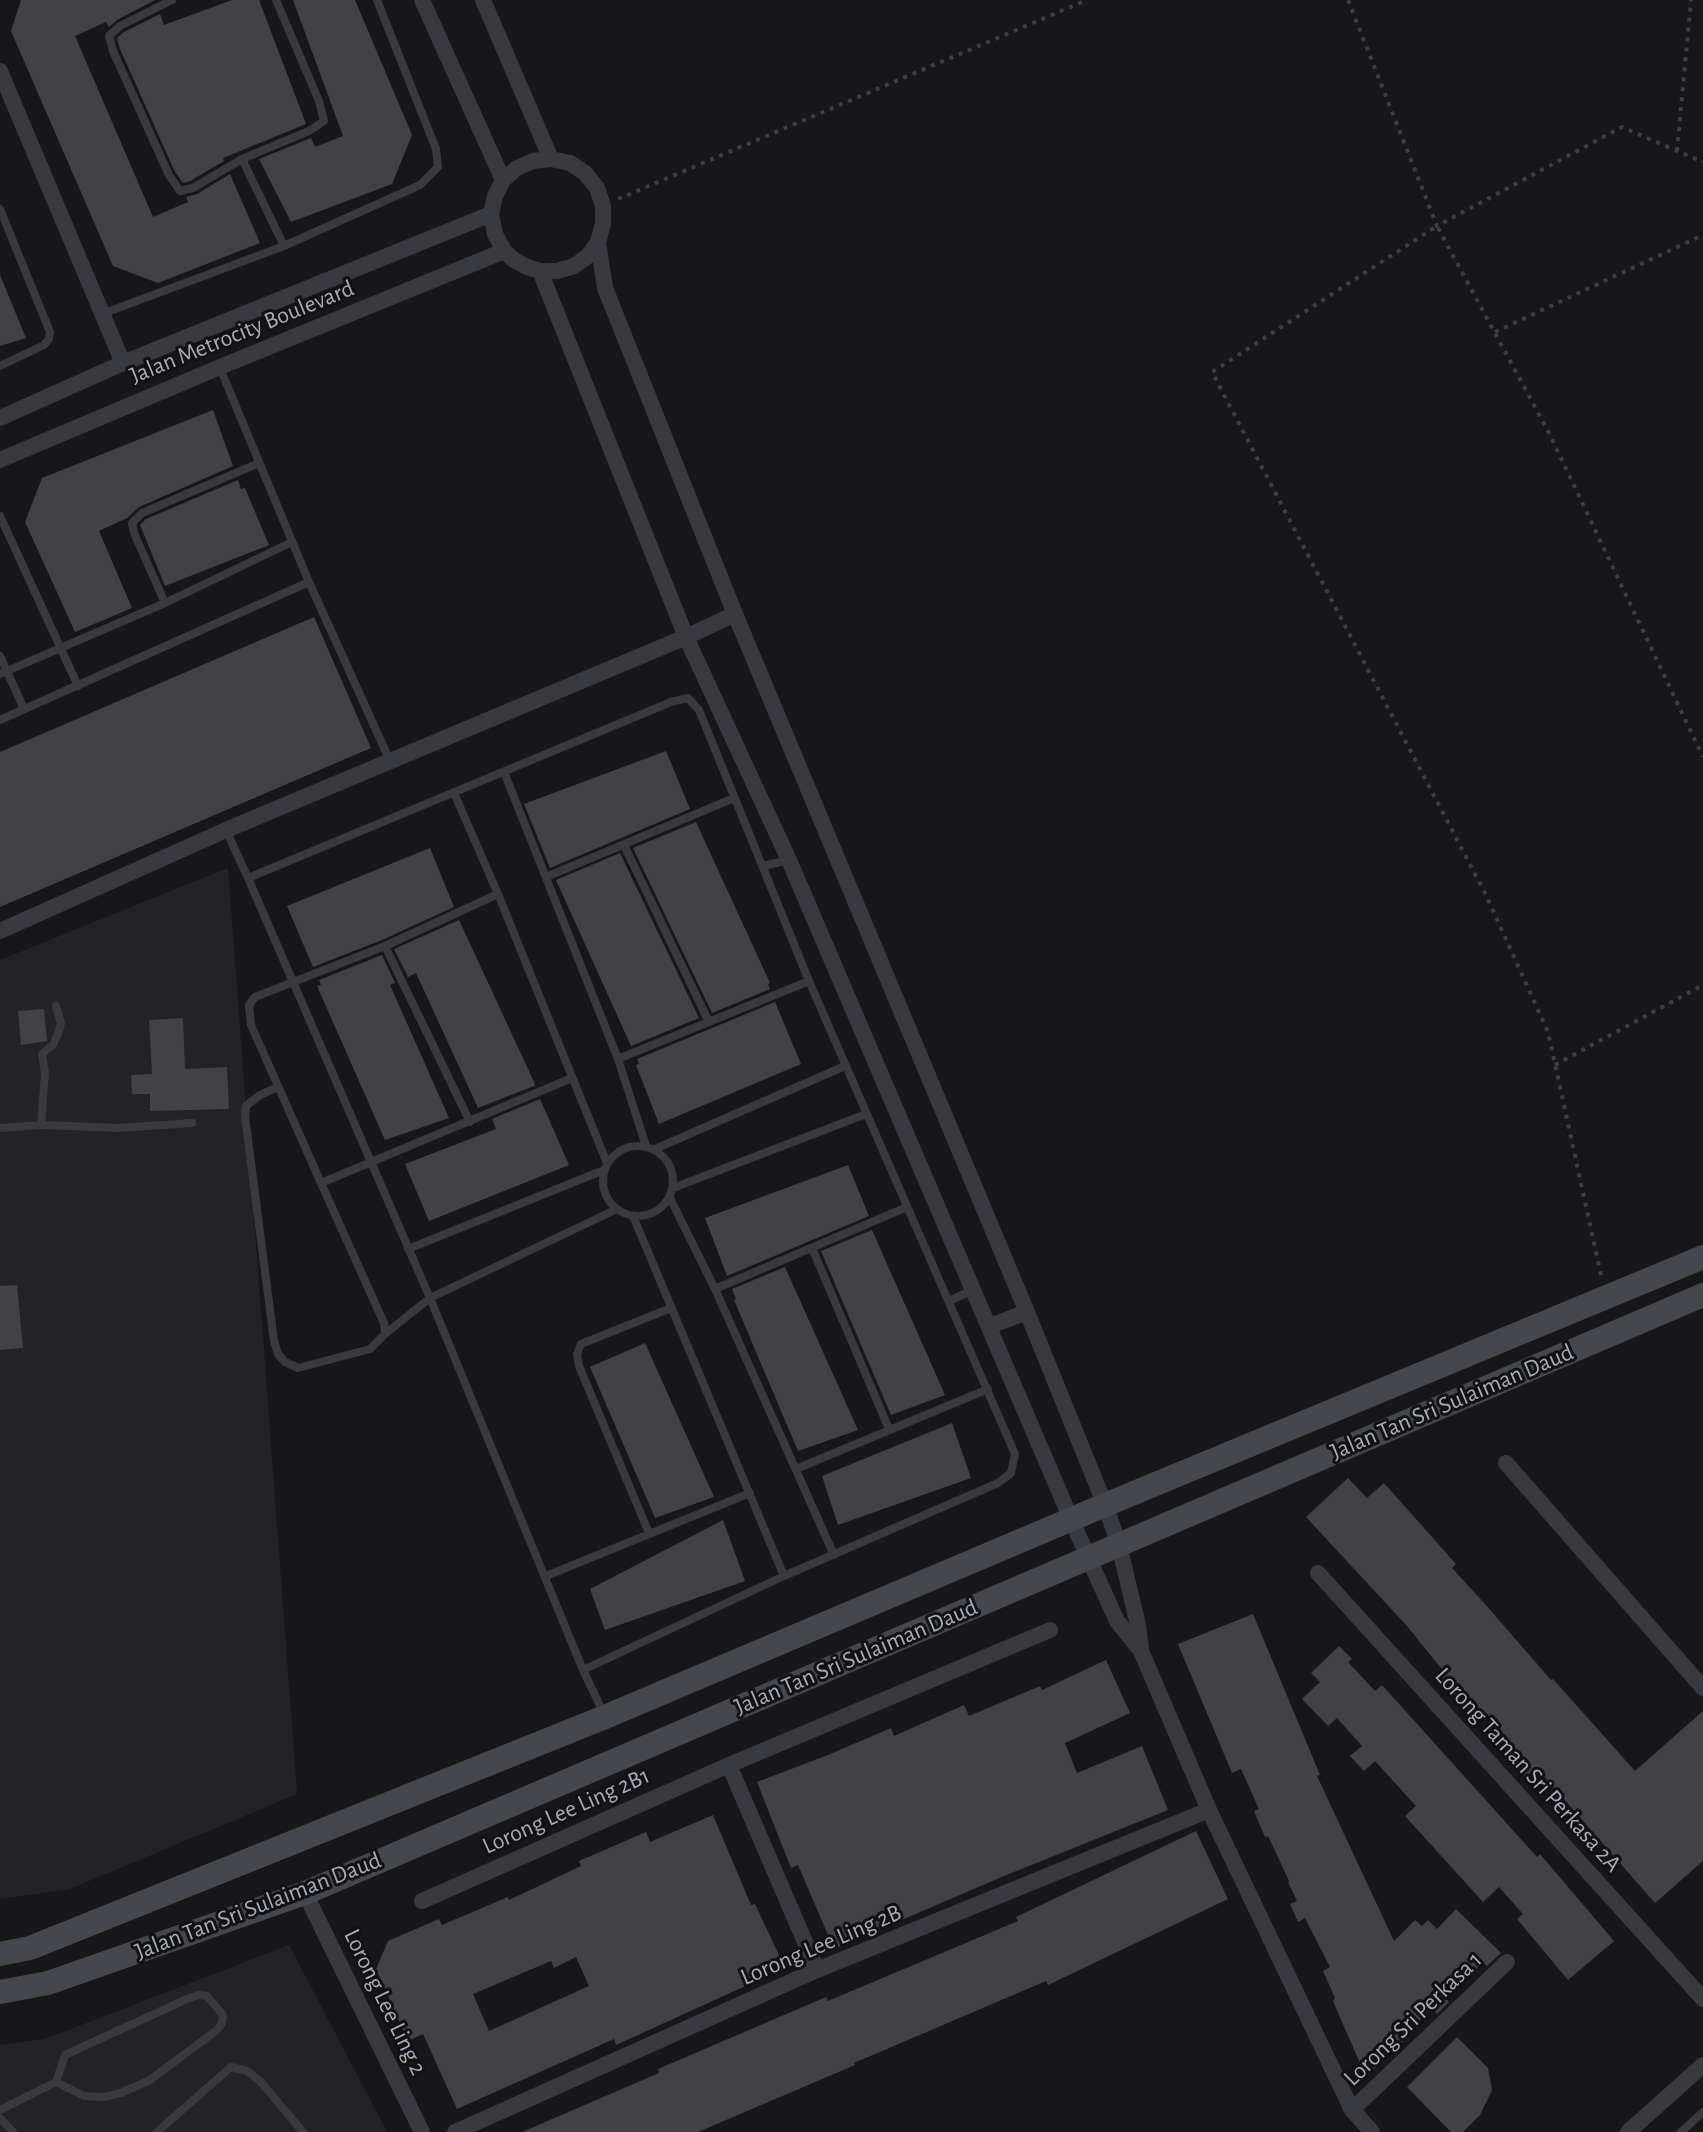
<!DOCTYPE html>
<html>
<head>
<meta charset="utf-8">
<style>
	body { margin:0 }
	canvas { display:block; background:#171719 }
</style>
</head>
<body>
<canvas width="1703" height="2132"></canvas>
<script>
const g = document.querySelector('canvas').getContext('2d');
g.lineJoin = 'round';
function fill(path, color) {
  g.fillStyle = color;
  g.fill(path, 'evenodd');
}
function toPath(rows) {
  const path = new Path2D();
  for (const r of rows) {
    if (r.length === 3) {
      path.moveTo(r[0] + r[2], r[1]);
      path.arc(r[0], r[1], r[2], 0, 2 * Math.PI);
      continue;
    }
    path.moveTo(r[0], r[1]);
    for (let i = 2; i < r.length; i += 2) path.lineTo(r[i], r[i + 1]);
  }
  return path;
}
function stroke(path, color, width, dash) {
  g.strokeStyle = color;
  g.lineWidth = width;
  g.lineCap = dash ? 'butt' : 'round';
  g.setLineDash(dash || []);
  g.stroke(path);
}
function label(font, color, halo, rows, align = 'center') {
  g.font = font + ' "Alegreya Sans",sans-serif';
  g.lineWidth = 6;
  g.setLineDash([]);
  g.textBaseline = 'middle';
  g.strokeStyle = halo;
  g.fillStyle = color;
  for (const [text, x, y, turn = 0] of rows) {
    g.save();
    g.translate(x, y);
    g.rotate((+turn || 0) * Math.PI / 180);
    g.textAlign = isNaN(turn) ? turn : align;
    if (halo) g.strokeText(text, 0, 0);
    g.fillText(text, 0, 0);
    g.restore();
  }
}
fill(toPath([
	[228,868,297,1794,70,1889,0,1899,0,960],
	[289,1945,387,2132,0,2132,0,2045,45,2039]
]), '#232326');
fill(toPath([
	[21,0,155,0,117,20,109,27,106,22,75,36,153,217,188,202,186,197,197,194,230,174,260,243,158,283,113,266,11,31],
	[232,0,259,0,306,124,223,158,224,161,190,181,183,183,175,172,120,49,117,38,124,32,160,14,164,25],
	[293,0,355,0,412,135,392,184,291,222,259,159,311,138,315,147,343,136],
	[0,275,26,338,0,346],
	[213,410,233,466,139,507,127,518,99,531,132,608,75,632,25,522,42,478],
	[238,480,241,489,245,488,269,545,165,586,140,525,146,519],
	[314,617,371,748,0,907,0,752],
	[666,751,690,809,550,868,524,804],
	[696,822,770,983,768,984,770,989,712,1013,633,848],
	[430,848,454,907,382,940,313,967,287,906],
	[620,853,699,1018,631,1046,556,880],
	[459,920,535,1084,534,1086,478,1108,416,973,408,977,394,949],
	[382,955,395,983,390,985,449,1118,385,1140,317,986,321,985,319,980],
	[775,1002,801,1064,659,1124,636,1065,639,1064,637,1059],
	[44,1009,47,1041,21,1045,18,1011],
	[183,1018,185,1069,227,1067,229,1109,150,1111,150,1094,132,1094,131,1075,152,1074,149,1020],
	[540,1099,569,1165,429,1221,405,1164,496,1129,492,1119],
	[848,1165,869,1216,727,1276,705,1218],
	[872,1230,945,1395,891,1415,821,1251],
	[785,1267,858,1430,798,1451,734,1300,736,1299,732,1289],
	[17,1285,23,1348,0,1350,0,1286],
	[645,1343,714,1497,655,1518,590,1367],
	[952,1423,971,1478,838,1525,822,1476],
	[1348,1478,1367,1498,1384,1483,1456,1564,1452,1568,1485,1604,1551,1680,1553,1679,1635,1771,1703,1711,1703,1861,1655,1903,1541,1773,1530,1783,1518,1769,1526,1762,1460,1687,1453,1693,1438,1677,1444,1672,1407,1626,1306,1517],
	[723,1520,745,1581,605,1630,590,1589],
	[1253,1614,1320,1775,1317,1776,1394,1941,1415,1920,1422,1926,1428,1920,1437,1929,1456,1909,1501,1953,1487,1966,1483,1962,1447,1999,1449,2002,1437,2014,1431,2008,1410,2031,1412,2033,1366,2077,1333,2001,1335,1998,1323,1971,1330,1967,1305,1918,1298,1922,1290,1904,1297,1901,1288,1882,1289,1881,1268,1836,1265,1837,1254,1811,1259,1809,1241,1769,1232,1773,1178,1644],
	[1339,1646,1352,1659,1348,1662,1375,1691,1382,1685,1537,1857,1540,1854,1614,1941,1568,1980,1517,1919,1523,1914,1499,1887,1483,1902,1405,1816,1416,1806,1375,1761,1364,1771,1350,1756,1362,1746,1337,1718,1328,1726,1302,1699,1320,1682,1311,1673],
	[1106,1660,1130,1713,1065,1743,1077,1773,1142,1746,1168,1810,1004,1876,834,1949,798,1865,791,1868,757,1782,828,1755,891,1728,894,1736,964,1705,969,1716,1040,1686,1042,1690],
	[713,1815,751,1905,755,1904,785,1968,616,2045,614,2039,457,2109,423,2034,408,2041,376,1969,388,1941,439,1919,442,1925,508,1897,509,1900,581,1866,579,1861,646,1832,650,1842],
	[576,1957,589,1986,489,2031,473,1994,551,1961,554,1968],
	[1196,1831,1228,1899,1048,1985,1046,1981,854,2063,855,2065,698,2132,522,2132,659,2073,658,2069,826,1997,828,2001,1018,1921,1016,1917],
	[1457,2037,1488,2068,1492,2090,1480,2115,1463,2132,1451,2132,1407,2087]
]), '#414146');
stroke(toPath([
	[1348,0,1437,226,1622,127,1703,162],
	[1677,151,1691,0],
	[618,199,1087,0],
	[1495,332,1703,235],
	[1555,1065,1703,985],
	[1601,1275,1548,1032,1486,895,1212,372,1437,226,1549,433,1703,757]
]), '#3d3f45', 4, [4, 6]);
stroke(toPath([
	[172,0,120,26,109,36,113,51,169,175,180,191,193,188,242,159,309,131,324,121,319,101,276,0],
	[242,159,284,246],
	[0,209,50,332,49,339,44,345,0,366],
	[102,314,284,246,420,185,438,167,436,149,377,0],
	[220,368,309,582,390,761],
	[0,516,78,686],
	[165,603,134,533,132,523,142,513,259,463],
	[0,656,24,709],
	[0,674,165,603,292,542],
	[0,720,309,582],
	[504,772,618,1059,646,1146],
	[454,793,498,894,607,1163],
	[226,830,248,878,430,1298,583,1670,605,1716],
	[624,845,709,1022],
	[763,866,789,860],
	[546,877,734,798],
	[248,878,671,702,688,698,699,710,809,981,1015,1454,1011,1473,998,1483,784,1576,583,1670],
	[385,946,470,1122],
	[618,1059,809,981],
	[278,1087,260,1095,246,1106,245,1116,274,1341,278,1354,285,1362,298,1368,370,1349,385,1334,384,1323,321,1183,251,1025,249,1005,255,997,385,946,498,894],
	[41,1125,45,1073,42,1054,53,1045,59,1031,61,1023,56,1006],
	[0,1128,41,1125,118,1128,192,1123],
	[638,1181,35],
	[655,1149,845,1066],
	[321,1183,572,1078],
	[673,1188,866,1114],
	[670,1198,715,1289,834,1555],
	[633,1216,784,1576],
	[812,1248,889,1429],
	[408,1249,604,1170],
	[715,1289,907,1207],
	[949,1301,973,1290],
	[385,1334,430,1298,617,1209],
	[796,1469,988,1389],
	[649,1533,579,1366,577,1354,581,1344,671,1308],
	[546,1576,750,1493],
	[0,2110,56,2082,65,2055,187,1999,198,1995,207,1996,223,2015,222,2023,217,2030,150,2080,121,2093,104,2097,84,2096,56,2082],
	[0,2118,13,2132],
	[157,2132,231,2067,247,2071,260,2081,303,2132],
	[1681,2132,1703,2112]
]), '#393a40', 8);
stroke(toPath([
	[422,0,503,180],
	[483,0,551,159],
	[0,71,123,363],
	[598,242,588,256,574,266,557,271,540,271,527,267,514,260,504,251,495,234,491,214,495,196,503,180,517,168,533,161,551,159,570,163,585,173,597,188,603,206,603,224,598,242,605,288,735,614,1027,1312,1105,1505,1119,1545,1138,1625,1141,1650],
	[540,271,686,637,789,860,1071,1519,1117,1621,1141,1651,1209,1810,1352,2110,1372,2132],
	[0,418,123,363,491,214],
	[0,460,220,367,504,251],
	[0,931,226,830,686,637,735,614],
	[990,1326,1027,1312],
	[1506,1463,1703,1688],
	[1318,1573,1703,1999],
	[729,1765,817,1970],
	[305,1893,422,2132],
	[422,1901,729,1765,1050,1630],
	[1352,2110,1507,1962],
	[455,2132,817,1970,1209,1810],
	[1628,2132,1703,2065]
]), '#393a40', 16);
stroke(toPath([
	[0,1954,30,1948,605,1717,1105,1505,1703,1257],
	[0,1992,48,1983,305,1893,1703,1295]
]), '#45474e', 24);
label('24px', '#a8acb9', '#121214', [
	["Jalan Metrocity Boulevard",242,332,-22],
	["Jalan Tan Sri Sulaiman Daud",1452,1402,-23],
	["Jalan Tan Sri Sulaiman Daud",856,1657,-23],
	["Lorong Taman Sri Perkasa 2A",1528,1770,48],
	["Lorong Lee Ling 2B1",566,1811,-24],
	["Jalan Tan Sri Sulaiman Daud",258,1906,-21],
	["Lorong Lee Ling 2B",821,1945,-23],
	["Lorong Lee Ling 2",385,2002,64],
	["Lorong Sri Perkasa 1",1413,2019,-44]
]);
</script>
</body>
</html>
